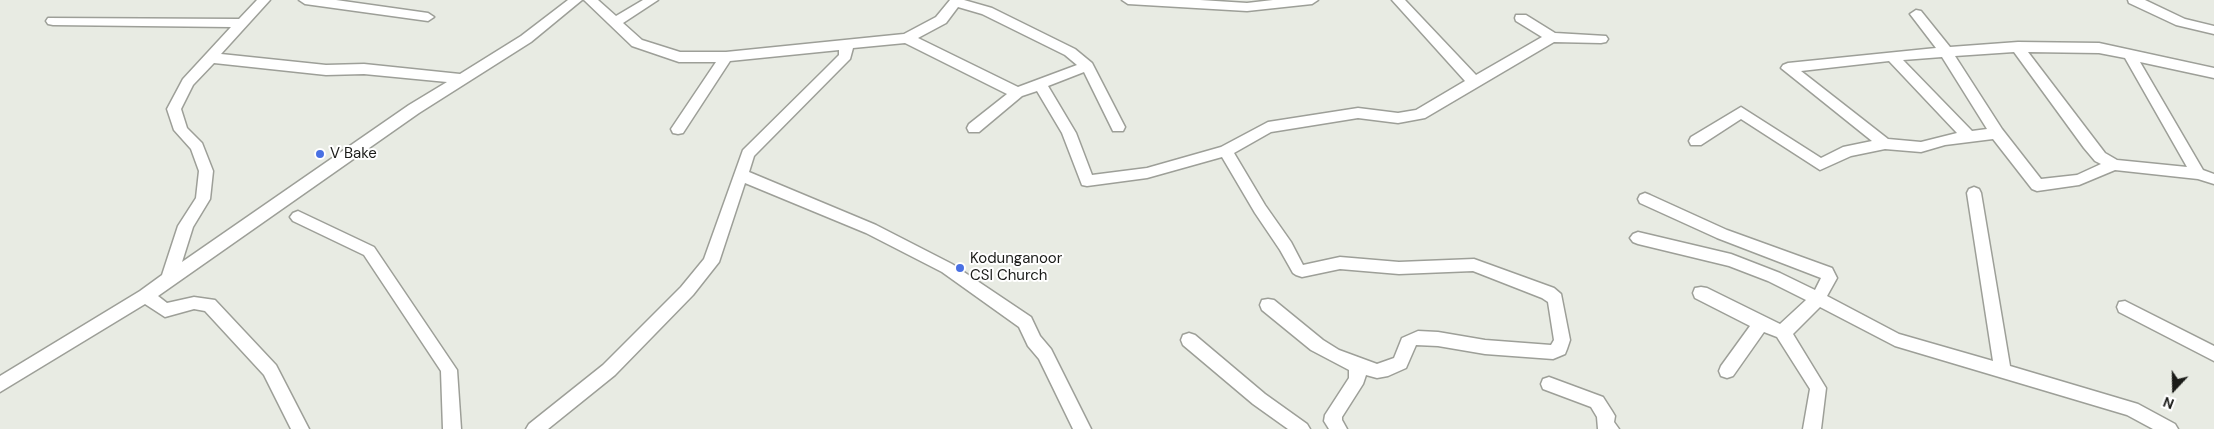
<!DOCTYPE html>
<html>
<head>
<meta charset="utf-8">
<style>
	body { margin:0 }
	#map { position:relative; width:2214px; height:429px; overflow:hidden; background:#e8ebe3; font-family:"DM Sans",sans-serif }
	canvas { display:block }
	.north { position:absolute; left:2149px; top:364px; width:50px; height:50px; -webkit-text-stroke:4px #fff; paint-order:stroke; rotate:201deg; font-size:14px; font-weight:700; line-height:20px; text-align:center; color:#1a1b18 }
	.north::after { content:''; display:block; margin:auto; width:18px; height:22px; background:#1a1b18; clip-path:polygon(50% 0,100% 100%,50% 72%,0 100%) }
</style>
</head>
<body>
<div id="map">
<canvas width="2214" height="429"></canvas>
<div class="north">N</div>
</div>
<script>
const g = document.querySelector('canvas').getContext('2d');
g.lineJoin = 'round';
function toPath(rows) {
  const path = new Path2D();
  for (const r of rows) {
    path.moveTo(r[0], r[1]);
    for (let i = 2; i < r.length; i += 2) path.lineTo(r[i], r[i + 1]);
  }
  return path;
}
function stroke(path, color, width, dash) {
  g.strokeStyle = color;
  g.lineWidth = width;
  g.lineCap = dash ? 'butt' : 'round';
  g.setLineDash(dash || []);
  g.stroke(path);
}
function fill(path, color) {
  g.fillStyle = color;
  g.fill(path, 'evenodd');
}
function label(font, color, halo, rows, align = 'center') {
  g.font = font + ' "DM Sans",sans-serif';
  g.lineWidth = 4;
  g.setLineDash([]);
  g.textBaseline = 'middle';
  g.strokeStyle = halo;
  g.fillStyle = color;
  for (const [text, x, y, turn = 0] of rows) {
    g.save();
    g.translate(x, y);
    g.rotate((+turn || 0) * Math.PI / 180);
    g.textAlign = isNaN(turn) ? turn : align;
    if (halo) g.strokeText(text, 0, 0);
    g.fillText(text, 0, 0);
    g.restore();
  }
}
const minor = toPath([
	[257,0,270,0,221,54,326,65,364,64,460,74,521,36,568,0,582,0,531,42,419,113,158,296,167,303,194,297,215,300,276,365,309,429,291,429,264,375,205,311,194,309,165,317,145,304,0,392,0,376,140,291,162,275,178,226,196,198,199,171,191,149,174,130,167,109,183,79,231,27,53,25,48,24,46,21,48,18,239,19,257,0],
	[214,63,326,75,364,74,447,82,409,105,182,262,193,227,210,199,213,171,202,143,187,128,181,109,193,85,214,63],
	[299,0,336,0,428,13,434,17,428,21,305,4,299,0],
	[584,0,598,0,616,16,643,0,658,0,623,23,642,40,680,52,726,52,904,34,936,17,950,0,964,0,992,8,1075,49,1092,63,1125,127,1123,131,1113,131,1084,72,1048,86,1076,133,1092,175,1147,168,1221,147,1268,122,1358,108,1398,113,1416,110,1465,81,1392,0,1405,0,1476,75,1542,37,1516,21,1515,18,1516,15,1526,15,1555,33,1606,36,1608,39,1606,42,1601,43,1554,42,1425,118,1398,123,1358,118,1271,132,1234,153,1265,205,1291,242,1303,265,1340,257,1399,262,1474,259,1554,288,1561,294,1570,340,1567,349,1565,354,1553,359,1485,354,1438,346,1416,345,1406,368,1388,376,1377,378,1366,375,1363,384,1342,417,1342,420,1347,429,1329,429,1324,421,1325,415,1349,378,1349,370,1311,350,1262,310,1260,305,1262,300,1268,299,1274,300,1323,340,1339,350,1377,364,1394,358,1402,338,1418,331,1438,332,1485,340,1551,345,1554,340,1548,302,1542,298,1473,271,1399,274,1340,269,1302,277,1296,275,1293,273,1280,250,1255,213,1222,157,1147,178,1087,186,1082,185,1062,133,1037,91,1022,96,979,132,969,132,967,128,969,124,1007,94,905,43,853,48,850,59,754,156,749,172,876,225,952,264,1031,317,1040,336,1051,349,1091,429,1073,429,1039,359,1028,346,1019,327,942,272,866,233,745,183,719,262,693,295,615,375,548,429,526,429,529,424,603,365,681,287,704,259,743,150,823,71,839,55,839,50,730,61,683,133,678,134,673,133,671,129,716,62,679,62,632,46,584,0],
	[958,7,982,14,1065,55,1077,65,1018,87,918,38,946,23,958,7],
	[1122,0,1200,0,1247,3,1273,0,1318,0,1312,4,1247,11,1128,4,1122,0],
	[2128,0,2145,0,2185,19,2214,26,2214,34,2176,25,2129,3,2128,0],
	[1916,10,1921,11,1950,47,2018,42,2099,43,2214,68,2214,78,2140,62,2203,170,2214,174,2214,184,2198,179,2115,170,2079,185,2037,191,2032,189,1993,139,1945,145,1921,152,1885,149,1851,156,1820,170,1741,119,1701,145,1691,145,1689,141,1691,137,1741,107,1821,158,1843,147,1872,141,1781,68,1783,65,1788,63,1936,48,1910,14,1916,10],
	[2014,52,2084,148,2095,161,2101,164,2077,175,2041,179,2002,129,1955,56,2014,52],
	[2028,52,2099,53,2125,58,2187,167,2117,160,2105,153,2028,52],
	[1942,57,1987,129,1972,131,1903,60,1942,57],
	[1889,61,1957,133,1921,142,1888,139,1801,71,1889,61],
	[1974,187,1979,189,1981,193,2010,366,2138,404,2175,424,2178,429,2153,429,2127,415,1895,346,1820,307,1793,334,1826,388,1821,429,1803,429,1810,389,1777,337,1764,332,1733,376,1727,378,1721,376,1719,371,1721,366,1750,326,1695,298,1693,293,1695,288,1701,287,1707,288,1780,324,1806,300,1768,281,1729,266,1638,244,1633,242,1630,238,1633,234,1638,232,1731,254,1780,273,1815,290,1821,278,1717,238,1640,203,1638,199,1640,195,1645,193,1650,195,1727,230,1832,268,1837,278,1827,296,1899,334,1993,361,1967,193,1969,189,1974,187],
	[298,211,374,247,457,370,461,429,443,429,441,371,364,255,293,221,290,217,293,213,298,211],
	[2125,301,2214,346,2214,361,2119,312,2117,307,2119,302,2125,301],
	[1189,333,1195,335,1265,394,1307,424,1310,429,1288,429,1253,404,1183,345,1181,340,1183,335,1189,333],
	[1549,377,1603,397,1612,411,1615,416,1614,422,1619,429,1598,429,1597,417,1591,407,1543,389,1541,384,1543,379,1549,377]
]);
stroke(minor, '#9d9f98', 3);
fill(minor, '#fff');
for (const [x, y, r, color] of [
	[320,154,5,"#4970e3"],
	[960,268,5,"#4970e3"]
]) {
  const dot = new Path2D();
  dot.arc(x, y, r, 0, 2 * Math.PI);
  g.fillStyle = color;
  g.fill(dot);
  stroke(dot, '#fff', 2);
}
label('15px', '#1a1b18', '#fff', [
	["V Bake",330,154],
	["Kodunganoor",970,259],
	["CSI Church",970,276]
], 'left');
</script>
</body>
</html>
